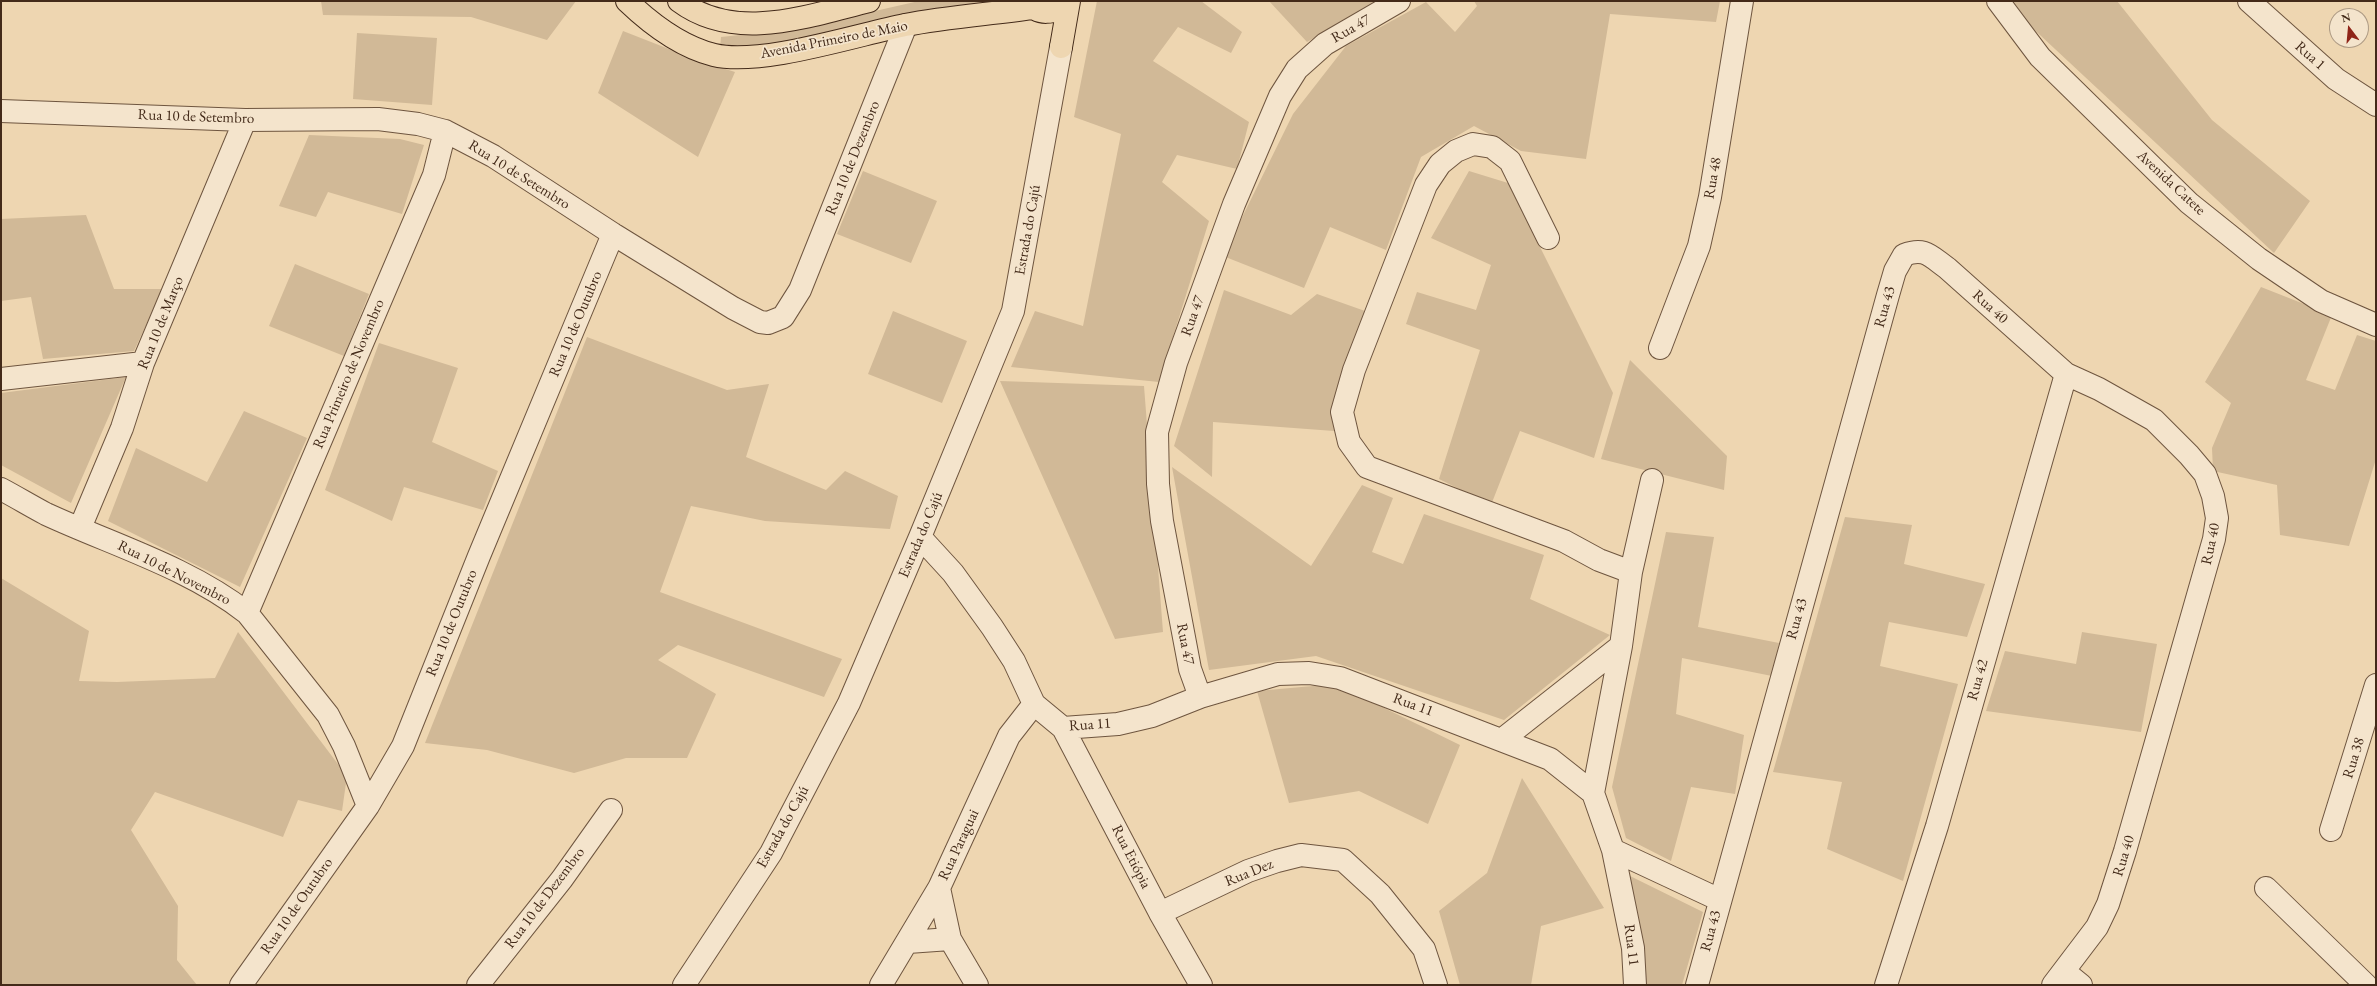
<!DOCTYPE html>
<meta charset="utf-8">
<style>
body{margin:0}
#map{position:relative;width:2377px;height:986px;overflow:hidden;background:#eed6b1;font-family:"EB Garamond",serif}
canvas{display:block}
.frame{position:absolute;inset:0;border:2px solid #432a19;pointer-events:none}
.north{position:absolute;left:2329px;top:8px;width:40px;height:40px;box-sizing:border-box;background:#f4e4cc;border:1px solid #ad9a84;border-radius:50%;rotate:344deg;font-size:11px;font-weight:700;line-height:16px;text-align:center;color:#432a19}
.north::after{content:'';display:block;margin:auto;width:14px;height:18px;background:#8f2418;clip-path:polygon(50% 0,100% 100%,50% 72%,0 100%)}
</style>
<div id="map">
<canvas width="2377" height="986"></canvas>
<div class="frame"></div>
<div class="north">N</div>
</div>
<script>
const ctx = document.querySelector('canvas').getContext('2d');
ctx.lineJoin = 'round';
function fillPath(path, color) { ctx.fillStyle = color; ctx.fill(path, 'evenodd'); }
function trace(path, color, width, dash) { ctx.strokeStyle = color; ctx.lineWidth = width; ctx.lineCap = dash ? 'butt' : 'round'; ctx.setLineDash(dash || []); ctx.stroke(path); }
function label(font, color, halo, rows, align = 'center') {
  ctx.font = font + ' "EB Garamond",serif'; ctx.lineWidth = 3.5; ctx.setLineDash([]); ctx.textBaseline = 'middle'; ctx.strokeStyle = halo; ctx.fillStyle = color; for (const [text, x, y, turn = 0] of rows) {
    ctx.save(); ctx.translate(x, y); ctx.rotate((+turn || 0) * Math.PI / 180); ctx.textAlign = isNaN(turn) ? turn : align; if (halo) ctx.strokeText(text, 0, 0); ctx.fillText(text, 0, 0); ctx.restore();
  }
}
fillPath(new Path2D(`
 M 321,1 L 576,1 L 547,40 L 471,17 L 323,15 Z
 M 919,1 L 1013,1 L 771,50 L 720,49 L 721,37 L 796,29 Z
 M 1097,1 L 1201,1 L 1242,32 L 1231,53 L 1178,27 L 1153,61 L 1249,122 L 1237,169 L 1177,155 L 1162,182 L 1209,221 L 1159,382 L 1011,367 L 1035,311 L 1083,326 L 1121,134 L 1074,117 Z
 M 1269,1 L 1377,1 L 1307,42 Z
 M 1474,1 L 1720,1 L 1716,22 L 1610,14 L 1586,159 L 1521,151 L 1474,126 L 1421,157 L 1386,250 L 1330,227 L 1304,288 L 1223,256 L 1293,114 L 1346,46 L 1426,2 L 1455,32 L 1477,6 Z
 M 2013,1 L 2117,1 L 2212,120 L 2310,201 L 2274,253 L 2026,22 Z
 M 623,31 L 697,60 L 735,72 L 698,157 L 598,93 Z
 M 357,33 L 437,38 L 432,105 L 353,99 Z
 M 309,135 L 400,139 L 424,145 L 402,214 L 328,192 L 316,217 L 279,206 Z
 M 863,171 L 937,201 L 911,263 L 837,234 Z
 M 1469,171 L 1508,183 L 1613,393 L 1594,458 L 1520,431 L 1491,505 L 1439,479 L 1480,350 L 1406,324 L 1417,292 L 1476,310 L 1491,265 L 1431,238 Z
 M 86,215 L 114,289 L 163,289 L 134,351 L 43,359 L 31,297 L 1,301 L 1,219 Z
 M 295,264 L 369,294 L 344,356 L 269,326 Z
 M 2261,287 L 2332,315 L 2306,380 L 2335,390 L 2357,335 L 2376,341 L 2376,459 L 2349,546 L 2280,535 L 2277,485 L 2213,471 L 2212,448 L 2231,403 L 2205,382 Z
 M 1224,290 L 1291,315 L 1317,294 L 1365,311 L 1334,431 L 1213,422 L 1212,477 L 1174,446 Z
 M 893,311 L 967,341 L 942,403 L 868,374 Z
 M 587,337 L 727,390 L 769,384 L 746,457 L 826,490 L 845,471 L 898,496 L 890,529 L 765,521 L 691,506 L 660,592 L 842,659 L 824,697 L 678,645 L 658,660 L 716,694 L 687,758 L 626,758 L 574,773 L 487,750 L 425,743 Z
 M 379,343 L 458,368 L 432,442 L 498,471 L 483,510 L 404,487 L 392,521 L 325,490 Z
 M 1630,360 L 1727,456 L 1724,490 L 1601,459 Z
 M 126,377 L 71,503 L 1,465 L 1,393 Z
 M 1000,381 L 1144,386 L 1163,632 L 1115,639 Z
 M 244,411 L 307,438 L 240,587 L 108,521 L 136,448 L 207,482 Z
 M 1172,467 L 1311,566 L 1362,485 L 1393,498 L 1372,552 L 1403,564 L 1424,514 L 1544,555 L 1530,599 L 1610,635 L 1504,720 L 1316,656 L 1209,670 Z
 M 1845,517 L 1912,525 L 1904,564 L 1985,584 L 1967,637 L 1889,622 L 1880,666 L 1958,684 L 1903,881 L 1827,849 L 1842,782 L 1773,772 Z
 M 1666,532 L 1714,537 L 1698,627 L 1779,643 L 1772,676 L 1682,658 L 1676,714 L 1744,735 L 1735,794 L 1691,787 L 1671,861 L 1626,838 L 1612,787 Z
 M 1,578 L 89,631 L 79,681 L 117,682 L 215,678 L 238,632 L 347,776 L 342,811 L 298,800 L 283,837 L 155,792 L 131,830 L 178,906 L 177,960 L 197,985 L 1,985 Z
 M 2082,632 L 2157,644 L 2141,732 L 1986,711 L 2005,651 L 2076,664 Z
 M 1335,684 L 1460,745 L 1428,824 L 1359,791 L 1289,803 L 1257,691 Z
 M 1522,778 L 1604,908 L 1541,926 L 1531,985 L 1460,985 L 1439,911 L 1487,873 Z
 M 1630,876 L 1703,912 L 1682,985 L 1644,985 Z`), '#d1b997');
const minor = new Path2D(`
 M 1998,1 L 2040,57 L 2189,203 L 2259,259 L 2321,301 L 2376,325
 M 2249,1 L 2336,79 L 2376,105
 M 1,111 L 245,120 L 378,119 L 418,124 L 445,131 L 493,156 L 613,234 L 733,308 L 760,322 L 768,323 L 783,317 L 800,290 L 906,25
 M 1548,238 L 1510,161 L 1492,147 L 1473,144 L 1456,151 L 1440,164 L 1426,185 L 1354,370 L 1342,412 L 1349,442 L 1367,467 L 1564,541 L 1599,560 L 1631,572 L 1621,646 L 1593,793
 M 1660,348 L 1699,246 L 1710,197 L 1742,1
 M 1,379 L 143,363
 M 1,489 C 16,497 31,506 46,514 C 113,545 188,567 247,613 L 328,715 L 344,746 L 368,806
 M 80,528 L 122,428 L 143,363 L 245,120
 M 920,537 L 953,573 L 992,627 L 1014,661 L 1034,704 L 1063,728 L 1118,724 L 1152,716 L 1200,697 L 1278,674 L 1309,673 L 1340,678 L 1550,759 L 1593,793 L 1613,850 L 1633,948 L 1635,985
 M 1631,572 L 1652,480
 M 247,613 L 434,175 L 445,131
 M 1200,697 L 1190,669 L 1162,521 L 1158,484 L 1157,432 L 1176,363 L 1234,204 L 1280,96 L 1297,69 L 1325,44 L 1399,1
 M 1063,728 L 1160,913 L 1201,985
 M 1503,739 L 1621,646
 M 2331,830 L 2376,685
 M 1613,850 L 1720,900
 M 939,888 L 950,939 L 977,985
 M 2266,888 L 2366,985
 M 1160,913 L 1248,871 L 1277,861 L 1301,855 L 1343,860 L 1380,894 L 1424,949 L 1436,985
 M 908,942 L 950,939
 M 2065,972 L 2081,985
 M 241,985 L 368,806 L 403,746 L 479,556 L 613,234
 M 478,985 L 562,879 L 611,810
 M 684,985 L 771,853 L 849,703 L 920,537 L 1013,311 L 1061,47
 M 881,985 L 939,888 L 1009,736 L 1034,704
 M 1697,985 L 1888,295 L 1895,271 L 1904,255 C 1925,247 1930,256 1947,268 L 2066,374 L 2099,389 L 2154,420 L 2189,455 L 2205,474 L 2213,496 L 2217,518 L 2214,539 L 2125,851 L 2108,904 L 2097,927 L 2053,985
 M 1886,985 L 1937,826 L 2066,374`);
const major = new Path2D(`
 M 627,1 C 651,24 682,47 714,55 C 761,66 856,35 905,25 C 947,17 990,14 1032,8
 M 679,1 C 735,43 808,16 869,1
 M 1026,1 C 1038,16 1055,15 1067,1
 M 1061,47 L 1069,1`);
trace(minor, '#6e553f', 24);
trace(major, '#432a19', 24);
trace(minor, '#f4e4cc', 22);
trace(major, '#eed6b1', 22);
label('15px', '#432a19', '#f4e4cc', [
 ["Rua 47",1351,29,-30],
 ["Avenida Primeiro de Maio",834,40,-11],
 ["Rua 1",2310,56,42],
 ["Rua 10 de Setembro",196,117,2],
 ["Rua 10 de Dezembro",853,158,-68],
 ["Rua 10 de Setembro",519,175,32],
 ["Rua 48",1713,178,-80],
 ["Avenida Catete",2171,183,43],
 ["Estrada do Cajú",1028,230,-80],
 ["Rua 43",1885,307,-74],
 ["Rua 40",1990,307,42],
 ["Rua 47",1193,316,-70],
 ["Rua 10 de Março",161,323,-68],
 ["Rua 10 de Outubro",576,324,-67],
 ["Rua Primeiro de Novembro",349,374,-67],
 ["Estrada do Cajú",921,535,-67],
 ["Rua 40",2211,544,-78],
 ["Rua 10 de Novembro",174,573,27],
 ["Rua 43",1797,619,-74],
 ["Rua 10 de Outubro",452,623,-68],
 ["Rua 47",1185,644,79],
 ["Rua 42",1978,680,-74],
 ["Rua 11",1413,705,20],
 ["Rua 11",1090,725,-4],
 ["Rua 38",2354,758,-73],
 ["Estrada do Cajú",783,827,-61],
 ["Rua Paraguai",959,845,-65],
 ["Rua 40",2124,856,-73],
 ["Rua Etiópia",1131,857,63],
 ["Rua Dez",1249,873,-22],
 ["Rua 10 de Dezembro",545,898,-53],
 ["Rua 10 de Outubro",297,906,-55],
 ["Rua 43",1711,931,-75],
 ["Rua 11",1631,945,83]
]);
</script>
